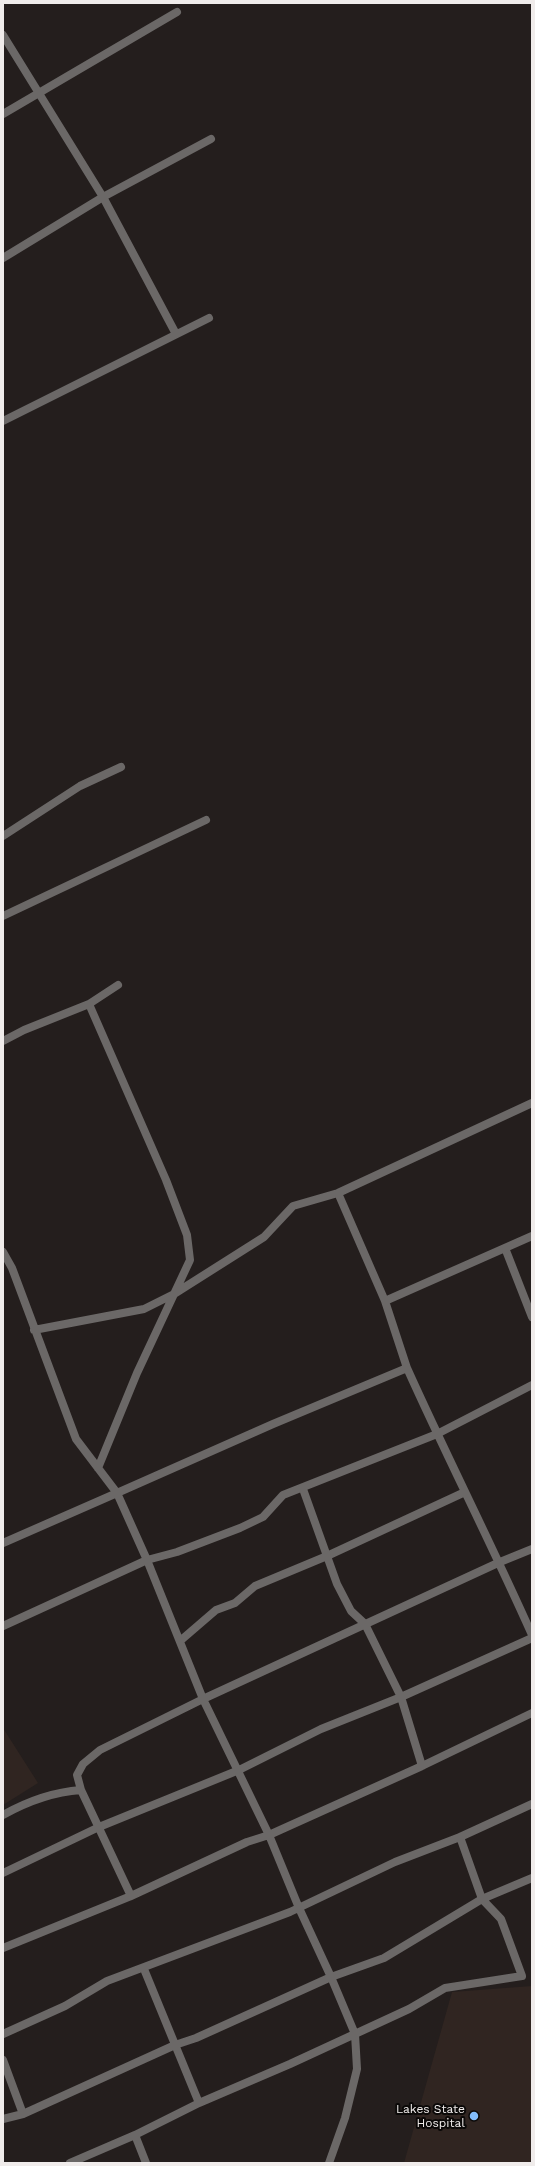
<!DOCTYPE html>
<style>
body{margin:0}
#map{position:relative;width:535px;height:2166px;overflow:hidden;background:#241e1d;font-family:"Work Sans",sans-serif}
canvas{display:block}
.frame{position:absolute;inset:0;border:4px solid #f0eceb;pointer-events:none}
</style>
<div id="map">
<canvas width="535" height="2166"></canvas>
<div class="frame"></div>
</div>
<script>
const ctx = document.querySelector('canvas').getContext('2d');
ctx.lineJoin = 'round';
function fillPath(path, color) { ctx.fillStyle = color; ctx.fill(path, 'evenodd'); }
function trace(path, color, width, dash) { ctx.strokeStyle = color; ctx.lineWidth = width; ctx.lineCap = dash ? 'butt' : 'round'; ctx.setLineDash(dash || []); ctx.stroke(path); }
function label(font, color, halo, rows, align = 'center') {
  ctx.font = font + ' "Work Sans",sans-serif'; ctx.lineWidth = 4; ctx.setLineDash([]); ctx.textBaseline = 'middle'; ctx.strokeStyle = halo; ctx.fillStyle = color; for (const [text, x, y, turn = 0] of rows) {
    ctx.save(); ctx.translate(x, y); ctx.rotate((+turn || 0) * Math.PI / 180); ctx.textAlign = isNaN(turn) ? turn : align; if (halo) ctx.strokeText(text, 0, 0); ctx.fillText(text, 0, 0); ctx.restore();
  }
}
fillPath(new Path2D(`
 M 3,1728 L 38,1783 L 3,1805 Z
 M 532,1986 L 532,2163 L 404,2163 L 452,1992 Z`), '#302521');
trace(new Path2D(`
 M 3,35 L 103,197 L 176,334
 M 3,114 L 177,12
 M 3,258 L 103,197 L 211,139
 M 3,421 L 209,318
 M 3,836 L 80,786 L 121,767
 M 3,916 L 206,820
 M 89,1004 L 166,1180 L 187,1235 L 190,1260 L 137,1373 L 98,1468
 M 3,1041 L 24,1030 L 89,1004 L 118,985
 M 338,1193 L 385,1301 L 407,1368
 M 505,1248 L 532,1317
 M 3,1252 L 12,1268 L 76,1439 L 117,1493 L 273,1424 L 407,1368 C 447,1457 492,1545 532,1635
 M 385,1301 L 532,1236
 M 34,1330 L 144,1309 L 174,1294 L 264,1237 L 293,1206 L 338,1193 L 532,1103
 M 303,1489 L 337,1584 L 351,1611 L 365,1624 L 401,1697 L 422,1766
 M 3,1543 L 117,1493 L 147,1560 L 203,1699 L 269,1835 L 299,1908 L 331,1977 L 355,2034 L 357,2069 L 345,2118 L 329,2163
 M 3,1626 L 147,1560 L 177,1552 L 240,1528 L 263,1517 L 283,1495 L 437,1434 L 532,1385
 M 180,1641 L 216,1610 L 235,1603 L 255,1586 L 327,1556 L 465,1492
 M 3,1815 C 28,1801 53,1792 81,1790
 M 3,1873 L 99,1827 L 239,1770 L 321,1729 L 401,1697 L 532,1638
 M 131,1896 L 247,1842 L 269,1835 L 422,1766 L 532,1713
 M 3,1948 L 131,1896 L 81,1790 L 77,1775 L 83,1764 L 100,1750 L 203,1699 L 500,1562 L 532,1549
 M 144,1969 L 199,2103
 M 3,2034 L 65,2006 L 107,1981 L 290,1912 L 395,1862 L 460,1837
 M 3,2060 L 23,2114
 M 3,2119 L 23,2114 L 175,2045 L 196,2038 L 331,1977 L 384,1958 L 482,1899 L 460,1837 L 532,1804
 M 135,2135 L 146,2163
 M 70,2163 L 135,2135 L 199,2103 L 290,2064 L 409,2009 L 445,1988 L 522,1976 L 501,1919 L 482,1899 L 532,1878`), '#6b6867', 8);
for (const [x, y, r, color] of [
 [474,2116,5,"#82bcfa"]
]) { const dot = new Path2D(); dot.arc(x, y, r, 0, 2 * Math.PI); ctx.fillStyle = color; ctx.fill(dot); trace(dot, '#0b0908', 1.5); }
label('12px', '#f0eceb', '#0b0908', [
 ["Lakes State",465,2109],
 ["Hospital",465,2123]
], 'right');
</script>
